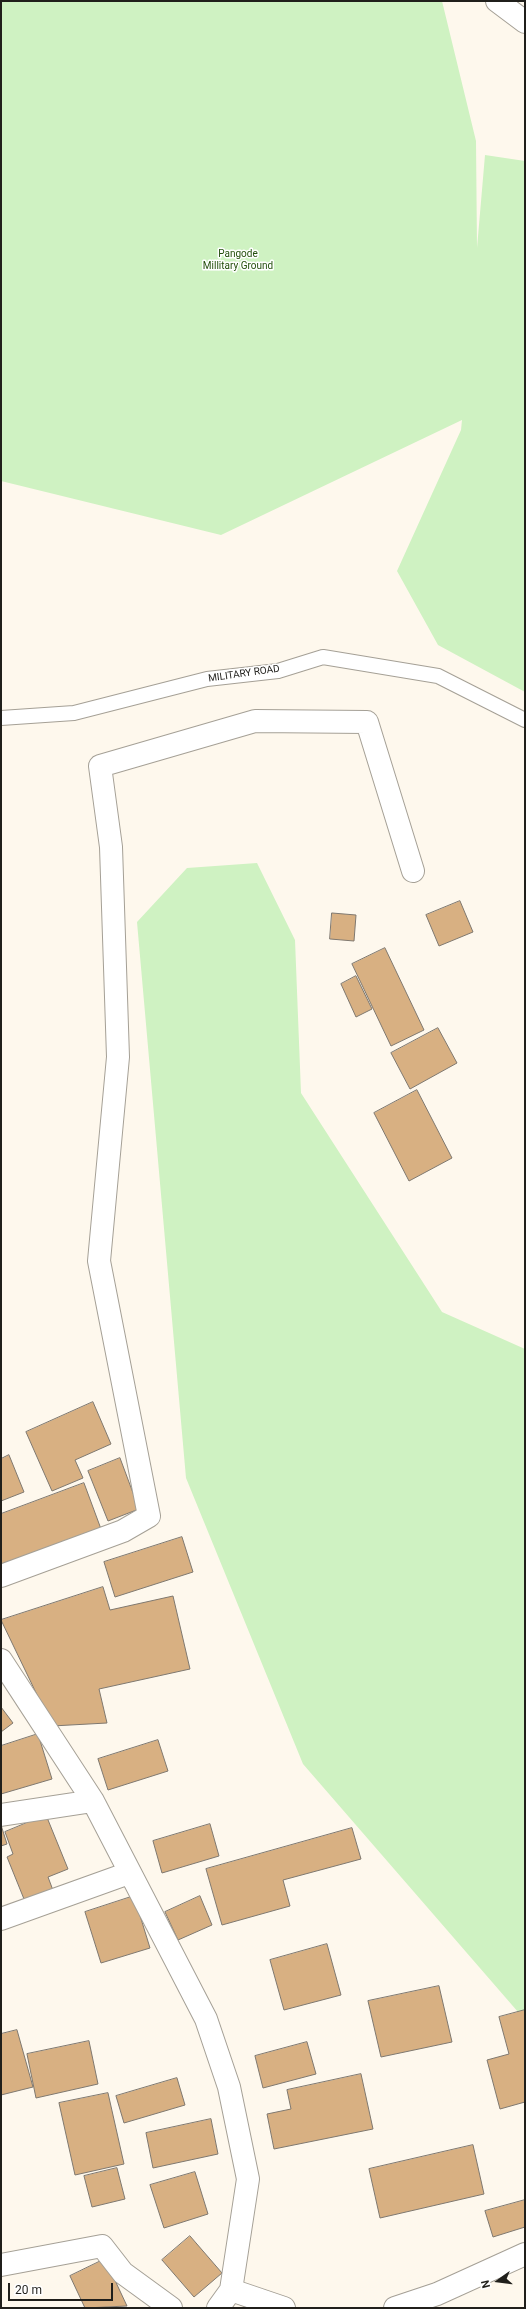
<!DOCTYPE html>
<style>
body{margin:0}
#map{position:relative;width:526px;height:2309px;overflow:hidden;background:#fef8ed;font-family:Roboto,sans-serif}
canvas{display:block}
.frame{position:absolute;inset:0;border:2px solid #201f1b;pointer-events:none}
.north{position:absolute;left:478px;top:2261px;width:40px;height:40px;-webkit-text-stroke:3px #fff;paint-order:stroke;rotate:256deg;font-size:11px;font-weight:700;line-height:16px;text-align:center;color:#201f1b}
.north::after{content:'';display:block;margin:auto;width:14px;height:18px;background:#201f1b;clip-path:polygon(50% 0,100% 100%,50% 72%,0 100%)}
.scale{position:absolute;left:8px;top:2283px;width:105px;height:18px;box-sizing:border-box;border:2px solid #201f1b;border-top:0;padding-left:5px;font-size:12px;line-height:14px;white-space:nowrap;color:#201f1b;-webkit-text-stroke:3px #fff;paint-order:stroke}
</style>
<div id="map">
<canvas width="526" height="2309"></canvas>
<div class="frame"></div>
<div class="north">N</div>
<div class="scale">20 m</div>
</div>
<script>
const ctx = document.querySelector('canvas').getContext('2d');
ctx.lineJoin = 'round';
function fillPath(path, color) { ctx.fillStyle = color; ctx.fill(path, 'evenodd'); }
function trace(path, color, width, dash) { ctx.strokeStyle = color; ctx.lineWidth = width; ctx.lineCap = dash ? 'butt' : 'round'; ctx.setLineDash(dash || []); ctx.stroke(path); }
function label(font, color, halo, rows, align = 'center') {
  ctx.font = font + ' Roboto,sans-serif'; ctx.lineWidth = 3; ctx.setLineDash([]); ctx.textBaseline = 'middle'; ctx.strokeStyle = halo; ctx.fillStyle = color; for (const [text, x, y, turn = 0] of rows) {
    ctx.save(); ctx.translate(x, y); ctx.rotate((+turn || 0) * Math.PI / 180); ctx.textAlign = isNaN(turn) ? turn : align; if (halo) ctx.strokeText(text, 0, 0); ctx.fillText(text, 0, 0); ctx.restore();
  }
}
fillPath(new Path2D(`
 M 1,1 L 442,1 L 476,141 L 477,248 L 485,155 L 525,161 L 525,692 L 438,645 L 397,571 L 461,430 L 462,420 L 221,535 L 1,481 Z
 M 257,863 L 295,940 L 301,1093 L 442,1312 L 525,1349 L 525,2020 L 303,1764 L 186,1478 L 137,922 L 187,868 Z`), '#cff2c2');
const building = new Path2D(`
 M 460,901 L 473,932 L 439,946 L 426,915 Z
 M 332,913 L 356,915 L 354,941 L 330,939 Z
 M 385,948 L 424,1030 L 391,1046 L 352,964 Z
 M 356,976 L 372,1009 L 356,1017 L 341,984 Z
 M 438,1028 L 457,1063 L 410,1089 L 391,1053 Z
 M 417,1090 L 452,1158 L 409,1181 L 374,1113 Z
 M 93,1402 L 111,1444 L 75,1460 L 83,1478 L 52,1491 L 26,1432 Z
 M 9,1455 L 24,1492 L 1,1501 L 1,1459 Z
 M 120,1458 L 139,1509 L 108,1521 L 88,1471 Z
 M 84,1483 L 101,1529 L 1,1566 L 1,1514 Z
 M 182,1537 L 193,1572 L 115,1597 L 104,1562 Z
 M 103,1587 L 110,1610 L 173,1596 L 190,1669 L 99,1689 L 107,1723 L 52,1726 L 1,1620 Z
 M 1,1707 L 13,1723 L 1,1732 Z
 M 38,1734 L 52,1779 L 1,1794 L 1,1746 Z
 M 158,1740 L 168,1771 L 108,1790 L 98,1759 Z
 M 46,1815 L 68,1869 L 48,1877 L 54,1893 L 26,1904 L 7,1857 L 13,1854 L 5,1832 Z
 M 210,1824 L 219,1856 L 162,1873 L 153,1841 Z
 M 1,1825 L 7,1844 L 1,1846 Z
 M 352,1828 L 361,1859 L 283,1880 L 290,1906 L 222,1925 L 206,1869 Z
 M 134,1896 L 150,1948 L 101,1963 L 85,1912 Z
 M 200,1896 L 212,1925 L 178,1940 L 165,1912 Z
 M 327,1944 L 341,1995 L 284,2010 L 270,1960 Z
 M 439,1986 L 452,2042 L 381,2057 L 368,2001 Z
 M 525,2010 L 525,2102 L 500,2109 L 487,2060 L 509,2054 L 499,2017 Z
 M 17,2030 L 33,2087 L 1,2095 L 1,2034 Z
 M 89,2041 L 98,2084 L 36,2098 L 27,2054 Z
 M 307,2042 L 316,2074 L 263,2088 L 255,2056 Z
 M 361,2074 L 373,2129 L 274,2149 L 267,2114 L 291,2109 L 287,2090 Z
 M 177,2078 L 185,2105 L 124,2123 L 116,2096 Z
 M 108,2093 L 124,2164 L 75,2175 L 59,2103 Z
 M 211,2119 L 218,2154 L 153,2168 L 146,2133 Z
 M 473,2145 L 484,2194 L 380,2218 L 369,2169 Z
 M 117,2168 L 125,2199 L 92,2207 L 84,2176 Z
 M 195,2172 L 208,2214 L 164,2228 L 150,2185 Z
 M 525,2200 L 525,2227 L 493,2237 L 485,2211 Z
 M 190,2236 L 222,2273 L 194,2297 L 162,2260 Z
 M 105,2259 L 127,2306 L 85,2308 L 70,2276 Z`);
fillPath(building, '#d8b082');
trace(building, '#7f786f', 1);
const lane = new Path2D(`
 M 1,718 L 74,713 L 207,679 L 278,671 L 323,657 L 438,676 L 525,720`);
const street = new Path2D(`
 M 497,1 L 525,22
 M 1,1576 L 123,1531 L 149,1516 L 99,1261 L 118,1057 L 111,847 L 100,766 L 255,721 L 367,722 L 413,871
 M 1,1660 L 93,1801 L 206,2019 L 229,2087 L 248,2179 L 231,2290 L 218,2308
 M 1,1815 L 93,1801
 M 1,1919 L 129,1873
 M 1,2265 L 102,2246 L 123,2273 L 171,2308
 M 231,2290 L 284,2308
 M 395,2308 L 437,2294 L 525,2254`);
trace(lane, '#a5a096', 16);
trace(street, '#a5a096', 24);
trace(lane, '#fff', 14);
trace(street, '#fff', 22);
label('10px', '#224e0b', '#fff', [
 ["Pangode",238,254],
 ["Millitary Ground",238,266]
]);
label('10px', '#201f1b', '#fff', [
 ["MILITARY ROAD",244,674,-8]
]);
</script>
